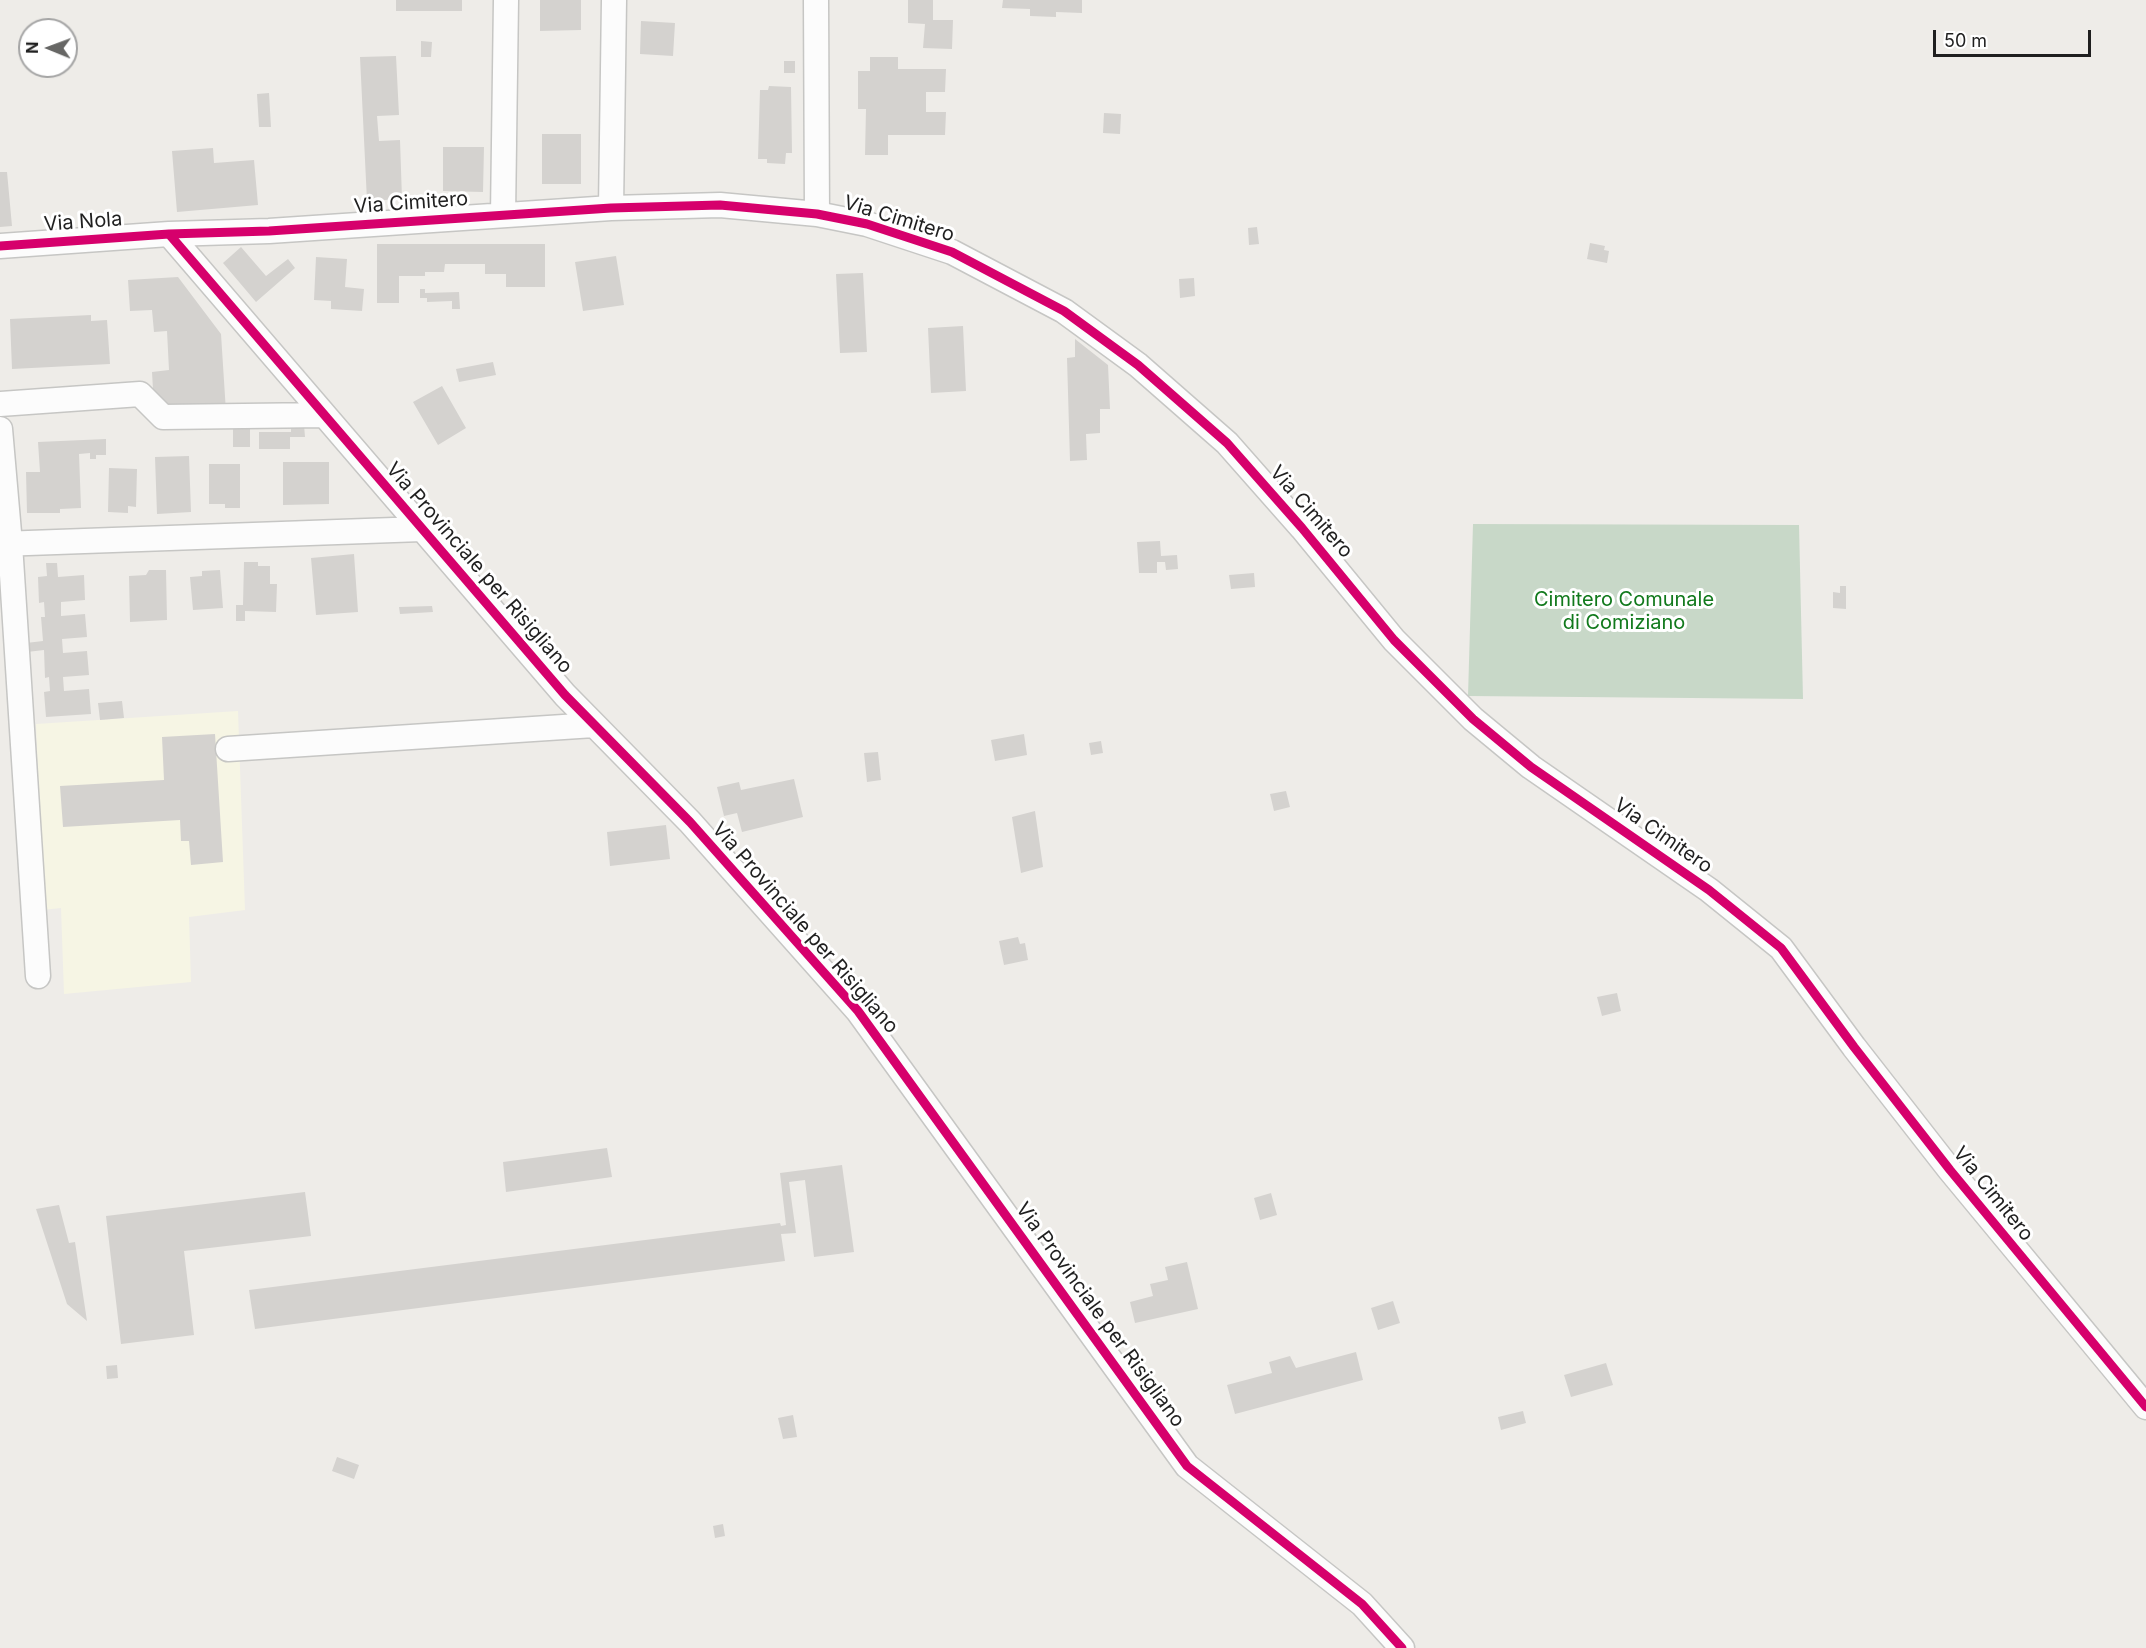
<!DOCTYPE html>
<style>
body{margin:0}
#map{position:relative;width:2146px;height:1648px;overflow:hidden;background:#eeece8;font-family:Inter,sans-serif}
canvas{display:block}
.north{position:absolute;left:18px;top:18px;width:60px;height:60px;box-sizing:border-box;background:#fff;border:2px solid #a5a5a5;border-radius:50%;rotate:271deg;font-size:16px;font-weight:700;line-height:24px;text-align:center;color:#1f1f1f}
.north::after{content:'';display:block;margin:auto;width:21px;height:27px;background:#676765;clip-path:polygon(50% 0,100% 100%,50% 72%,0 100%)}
.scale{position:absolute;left:1933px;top:30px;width:158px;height:27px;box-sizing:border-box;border:3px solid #1f1f1f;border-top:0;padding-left:8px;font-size:18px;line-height:21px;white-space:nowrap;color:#1f1f1f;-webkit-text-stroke:4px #fff;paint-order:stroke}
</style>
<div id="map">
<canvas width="2146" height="1648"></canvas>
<div class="north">N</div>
<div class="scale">50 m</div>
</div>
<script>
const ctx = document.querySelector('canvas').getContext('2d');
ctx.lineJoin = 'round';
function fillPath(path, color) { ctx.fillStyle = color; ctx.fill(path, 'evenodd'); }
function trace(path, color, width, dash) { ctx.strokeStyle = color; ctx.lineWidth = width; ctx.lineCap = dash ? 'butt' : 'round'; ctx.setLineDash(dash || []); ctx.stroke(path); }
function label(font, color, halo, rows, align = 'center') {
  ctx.font = font + ' Inter,sans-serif'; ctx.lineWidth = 6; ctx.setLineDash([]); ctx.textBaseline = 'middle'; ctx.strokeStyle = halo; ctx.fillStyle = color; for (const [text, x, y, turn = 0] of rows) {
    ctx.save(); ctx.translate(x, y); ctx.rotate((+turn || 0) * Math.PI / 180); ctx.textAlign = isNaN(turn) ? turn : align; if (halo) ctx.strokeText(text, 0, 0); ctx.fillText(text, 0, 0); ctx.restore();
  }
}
fillPath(new Path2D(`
 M 238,711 L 245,910 L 189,917 L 191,982 L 64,994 L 61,908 L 43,910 L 36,724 Z`), '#f6f5e4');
fillPath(new Path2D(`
 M 1473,524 L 1799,525 L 1803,699 L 1468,696 Z`), '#c8d8c8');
fillPath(new Path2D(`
 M 396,0 L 462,0 L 462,11 L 396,11 Z
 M 540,0 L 581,0 L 581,30 L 540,31 Z
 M 908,0 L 933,0 L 933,20 L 953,20 L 952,49 L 923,48 L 925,24 L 908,23 Z
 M 1003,0 L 1082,0 L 1082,13 L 1056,12 L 1056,17 L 1030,16 L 1030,9 L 1002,8 Z
 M 641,21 L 675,23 L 673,56 L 640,54 Z
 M 421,41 L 432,42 L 431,57 L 421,57 Z
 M 396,56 L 399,115 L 377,116 L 379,141 L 400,140 L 402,199 L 367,201 L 360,57 Z
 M 870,57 L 898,57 L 898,69 L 946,69 L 945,92 L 926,92 L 926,112 L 946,112 L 945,135 L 888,135 L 888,155 L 865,155 L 866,109 L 858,109 L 858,71 L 870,71 Z
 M 784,61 L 795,61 L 795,73 L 784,73 Z
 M 769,86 L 791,87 L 792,153 L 786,153 L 785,164 L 767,163 L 767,159 L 758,159 L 760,90 L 768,90 Z
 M 269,93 L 271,127 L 259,127 L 257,94 Z
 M 1104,113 L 1121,114 L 1120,134 L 1103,133 Z
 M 542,134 L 581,134 L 581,184 L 542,184 Z
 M 443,147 L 484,147 L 483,192 L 443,191 Z
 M 213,148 L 214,163 L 254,160 L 258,205 L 177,212 L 172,151 Z
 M 0,172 L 7,172 L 12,226 L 0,227 Z
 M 1257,227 L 1259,244 L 1249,245 L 1248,228 Z
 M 1590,243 L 1605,246 L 1604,250 L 1609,251 L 1607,263 L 1587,259 Z
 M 377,244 L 545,244 L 545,287 L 506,287 L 506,274 L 485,274 L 485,264 L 445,264 L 444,272 L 425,272 L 425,276 L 399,276 L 399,303 L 377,303 Z
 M 241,247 L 266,276 L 288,259 L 295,268 L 256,302 L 223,263 Z
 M 616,256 L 624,305 L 583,311 L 575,262 Z
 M 316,257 L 347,259 L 345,287 L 364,289 L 362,311 L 331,309 L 331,301 L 314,300 Z
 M 863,273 L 867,352 L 840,353 L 836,274 Z
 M 178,277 L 221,334 L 226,412 L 204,413 L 203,404 L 154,407 L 152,372 L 169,370 L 167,331 L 154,332 L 152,310 L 130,311 L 128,280 Z
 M 1194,278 L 1195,296 L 1180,298 L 1179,279 Z
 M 420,289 L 425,289 L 425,293 L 459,292 L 460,309 L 452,309 L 452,301 L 427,302 L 427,298 L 420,298 Z
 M 91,315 L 91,321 L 107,320 L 110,364 L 12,369 L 10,319 Z
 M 963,326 L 966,391 L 931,393 L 928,328 Z
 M 1075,339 L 1108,365 L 1110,409 L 1100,409 L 1100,433 L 1086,434 L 1087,460 L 1070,461 L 1067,358 L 1075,357 Z
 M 493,362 L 496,375 L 459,382 L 456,369 Z
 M 442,386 L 466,428 L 438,445 L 413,402 Z
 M 291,425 L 304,425 L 305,437 L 290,437 L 290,449 L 259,449 L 259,432 L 291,432 Z
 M 233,428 L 250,428 L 250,447 L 233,447 Z
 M 106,439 L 106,455 L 96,455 L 96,459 L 90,459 L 90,453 L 79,454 L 81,508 L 60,509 L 60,513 L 27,513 L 26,472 L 40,472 L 38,442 Z
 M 189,456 L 191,512 L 157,514 L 155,457 Z
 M 283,462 L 329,462 L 329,504 L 283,505 Z
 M 209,464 L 240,464 L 240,508 L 225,508 L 225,504 L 209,504 Z
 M 109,468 L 137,469 L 136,507 L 128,506 L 128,513 L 108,512 Z
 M 1160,541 L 1161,556 L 1177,555 L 1178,569 L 1166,570 L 1165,562 L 1157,562 L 1157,573 L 1139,573 L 1137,542 Z
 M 354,554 L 358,612 L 316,615 L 311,558 Z
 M 244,562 L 258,562 L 258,566 L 270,566 L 270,584 L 277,584 L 276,612 L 245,611 L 245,621 L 236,621 L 236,605 L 243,605 Z
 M 46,563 L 57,563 L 58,577 L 84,575 L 85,600 L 61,602 L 61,616 L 85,614 L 87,637 L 62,639 L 63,653 L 87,651 L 89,675 L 63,677 L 64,691 L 89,689 L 91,714 L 46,717 L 44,692 L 50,691 L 49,677 L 45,678 L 44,650 L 27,652 L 26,643 L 43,641 L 41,617 L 45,617 L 44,602 L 39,603 L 38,577 L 47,576 Z
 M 149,570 L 166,570 L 167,620 L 130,622 L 129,576 L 146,575 Z
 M 220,570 L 223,608 L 193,610 L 190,577 L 202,576 L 202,571 Z
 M 1254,573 L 1255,587 L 1231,589 L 1229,575 Z
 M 1840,586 L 1846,586 L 1846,609 L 1833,608 L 1833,592 L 1840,593 Z
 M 432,606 L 433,612 L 400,614 L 399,607 Z
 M 122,701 L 124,718 L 100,720 L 98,703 Z
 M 215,734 L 223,862 L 191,865 L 189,841 L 181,841 L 180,820 L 63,827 L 60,786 L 164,780 L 162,737 Z
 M 1024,734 L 1027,755 L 995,761 L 991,740 Z
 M 1101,741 L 1103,753 L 1091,755 L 1089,743 Z
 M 878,752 L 881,780 L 867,782 L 864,753 Z
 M 794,779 L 803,817 L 742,832 L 737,813 L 724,816 L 717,787 L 739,782 L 741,790 Z
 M 1286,791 L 1290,807 L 1274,811 L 1270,794 Z
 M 1035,811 L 1043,867 L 1021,873 L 1012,817 Z
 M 666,825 L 670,859 L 610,866 L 607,832 Z
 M 1018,937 L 1020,944 L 1025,943 L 1028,960 L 1004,965 L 999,941 Z
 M 1617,993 L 1621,1011 L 1602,1016 L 1597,997 Z
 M 607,1148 L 612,1177 L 506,1192 L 503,1162 Z
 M 842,1165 L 854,1252 L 814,1257 L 805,1180 L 789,1182 L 796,1233 L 781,1234 L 785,1261 L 255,1329 L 249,1290 L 780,1223 L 781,1226 L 786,1225 L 780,1173 Z
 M 305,1192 L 311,1236 L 184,1251 L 194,1335 L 121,1344 L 106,1216 Z
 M 1271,1193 L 1277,1215 L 1260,1220 L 1254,1198 Z
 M 59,1205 L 69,1243 L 75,1242 L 87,1321 L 67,1304 L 36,1209 Z
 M 1187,1262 L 1198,1309 L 1135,1323 L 1130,1302 L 1153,1296 L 1150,1284 L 1168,1280 L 1165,1267 Z
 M 1393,1301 L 1400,1323 L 1378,1330 L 1371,1308 Z
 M 1356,1352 L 1363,1380 L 1235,1414 L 1227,1385 L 1272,1373 L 1269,1362 L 1290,1356 L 1296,1368 Z
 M 1606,1363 L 1613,1385 L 1571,1397 L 1564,1375 Z
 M 117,1365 L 118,1378 L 107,1379 L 106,1366 Z
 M 1523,1411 L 1526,1423 L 1501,1430 L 1498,1417 Z
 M 793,1415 L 797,1437 L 783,1439 L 778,1418 Z
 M 337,1457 L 359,1465 L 354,1479 L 332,1471 Z
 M 723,1524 L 725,1536 L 715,1538 L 713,1526 Z`), '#d4d2cf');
const minor = new Path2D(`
 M 816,0 L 817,214
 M 611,208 L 614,0
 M 503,215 L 506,0
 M 169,234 L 565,695 L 690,822 L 858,1011 L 1187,1466 L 1362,1604 L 1402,1648
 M 0,246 L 169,234 L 269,231 L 611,208 L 720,205 L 817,214 L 867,224 L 952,252 L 1064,311 L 1138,365 L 1227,443 L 1302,528 L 1394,640 L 1473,719 L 1531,767 L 1709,890 L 1781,948 L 1854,1047 L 1950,1170 L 2146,1407
 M 0,404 L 140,394 L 163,417 L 324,415
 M 0,429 L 10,544 L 38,976
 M 0,544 L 422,529
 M 228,749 L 594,725`);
trace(minor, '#c6c6c4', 27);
trace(minor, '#fcfcfc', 24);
trace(new Path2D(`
 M 169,234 L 565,695 L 690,822 L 858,1011 L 1187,1466 L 1362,1604 L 1402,1648
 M 0,246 L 169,234 L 269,231 L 611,208 L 720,205 L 817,214 L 867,224 L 952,252 L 1064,311 L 1138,365 L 1227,443 L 1302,528 L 1394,640 L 1473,719 L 1531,767 L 1709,890 L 1781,948 L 1854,1047 L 1950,1170 L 2146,1407`), '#d6006c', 9);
label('20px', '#1f1f1f', '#fff', [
 ["Via Cimitero",411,203,-4],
 ["Via Cimitero",899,219,17],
 ["Via Nola",83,222,-4],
 ["Via Cimitero",1311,512,49],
 ["Via Provinciale per Risigliano",479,568,49],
 ["Via Cimitero",1663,836,35],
 ["Via Provinciale per Risigliano",805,928,49],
 ["Via Cimitero",1993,1194,51],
 ["Via Provinciale per Risigliano",1100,1315,54]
]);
label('20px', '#11791c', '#fff', [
 ["Cimitero Comunale",1624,600],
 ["di Comiziano",1624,623]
]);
</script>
